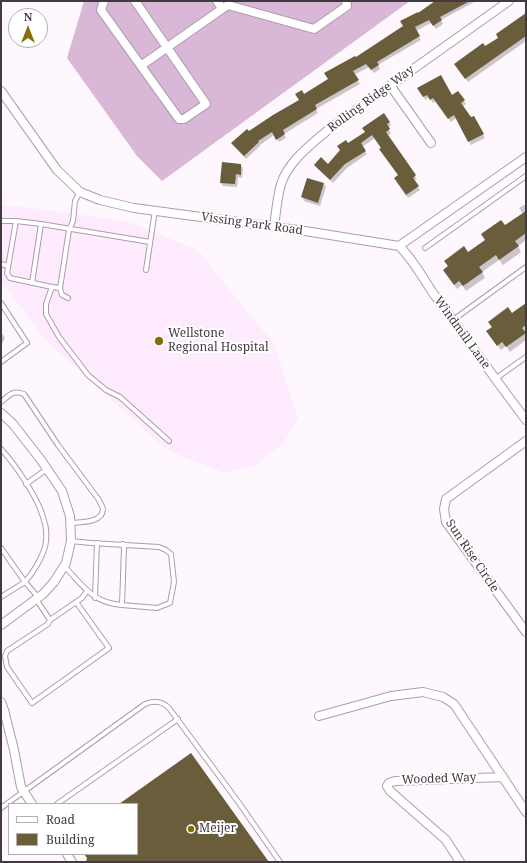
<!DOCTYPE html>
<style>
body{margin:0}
#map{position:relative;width:527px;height:863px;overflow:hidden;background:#fef7fd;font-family:"Noto Serif",serif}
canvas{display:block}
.frame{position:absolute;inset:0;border:2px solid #413a40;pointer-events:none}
.legend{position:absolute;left:8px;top:803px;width:130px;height:52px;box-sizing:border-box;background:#fff;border:1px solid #b3b0b3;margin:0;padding:5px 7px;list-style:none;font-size:12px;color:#413a40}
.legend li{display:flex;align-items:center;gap:8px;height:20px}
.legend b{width:20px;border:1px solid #b3b0b3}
.north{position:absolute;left:8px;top:8px;width:40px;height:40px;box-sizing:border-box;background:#fff;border:1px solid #b3b0b3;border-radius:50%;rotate:0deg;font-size:11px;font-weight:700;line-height:16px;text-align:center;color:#413a40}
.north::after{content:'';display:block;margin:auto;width:14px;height:18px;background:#876c0a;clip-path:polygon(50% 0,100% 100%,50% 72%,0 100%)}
</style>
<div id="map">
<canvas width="527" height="863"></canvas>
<div class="frame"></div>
<ul class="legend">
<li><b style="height:5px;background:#fff"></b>Road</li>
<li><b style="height:11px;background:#695d3b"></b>Building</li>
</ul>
<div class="north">N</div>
</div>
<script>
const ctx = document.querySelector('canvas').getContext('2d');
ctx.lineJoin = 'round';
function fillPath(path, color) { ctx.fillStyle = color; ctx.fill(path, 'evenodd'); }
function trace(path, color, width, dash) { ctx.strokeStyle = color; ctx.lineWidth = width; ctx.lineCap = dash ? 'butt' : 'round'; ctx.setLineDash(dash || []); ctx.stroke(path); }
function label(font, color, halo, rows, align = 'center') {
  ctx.font = font + ' "Noto Serif",serif'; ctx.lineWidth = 4; ctx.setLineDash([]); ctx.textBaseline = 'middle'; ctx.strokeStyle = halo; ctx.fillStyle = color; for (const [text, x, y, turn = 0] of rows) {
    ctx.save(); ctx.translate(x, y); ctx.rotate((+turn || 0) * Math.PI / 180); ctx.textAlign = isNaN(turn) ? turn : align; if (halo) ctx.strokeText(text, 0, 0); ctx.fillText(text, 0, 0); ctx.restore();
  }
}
fillPath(new Path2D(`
 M 1,205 L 57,211 L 132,223 L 198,250 L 236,298 L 274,344 L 298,418 L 283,444 L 254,466 L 224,473 L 167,450 L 44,339 L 6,287 L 1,285 Z`), '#feebfd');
fillPath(new Path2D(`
 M 84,1 L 410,1 L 162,181 L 137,156 L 67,58 Z`), '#d8b8d6');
fillPath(new Path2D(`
 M 436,1 L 476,1 L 441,20 L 443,24 L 436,29 L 431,23 L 416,31 L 421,40 L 378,65 L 380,69 L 374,73 L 369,67 L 354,75 L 360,84 L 316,109 L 318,113 L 284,134 L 286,138 L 279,142 L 274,135 L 260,145 L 260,146 L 246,159 L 234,146 L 249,133 L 300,101 L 304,95 L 329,79 L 356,58 L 404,26 Z
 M 526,18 L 526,41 L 468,82 L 458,68 Z
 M 419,88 L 452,97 L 458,92 L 466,104 L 463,106 L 471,118 L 474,117 L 485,138 L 471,145 L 456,118 L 451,122 L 436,101 L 433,103 L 429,97 L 425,100 Z
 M 389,122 L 391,125 L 388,128 L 391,133 L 388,136 L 415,176 L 417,179 L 414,181 L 420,190 L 408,198 L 397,182 L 399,176 L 375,138 L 362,147 L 367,154 L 347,168 L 333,183 L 317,168 L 315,165 L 328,165 L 347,145 Z
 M 241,165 L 243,168 L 242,178 L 238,177 L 237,187 L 223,186 L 221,182 Z
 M 324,184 L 326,187 L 320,206 L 304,201 L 302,197 Z
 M 526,204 L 526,240 L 518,246 L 521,252 L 503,265 L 499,260 L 482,272 L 485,278 L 466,291 L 462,285 L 457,289 L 447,275 L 468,253 L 523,214 L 519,208 Z
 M 526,304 L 526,332 L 525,333 L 526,340 L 510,352 L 506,346 L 501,350 L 491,336 L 492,328 L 489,322 L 511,314 Z
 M 1,332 L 5,338 L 1,346 Z`), '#0003');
fillPath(new Path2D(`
 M 435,1 L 470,1 L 440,17 L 442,20 L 433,26 L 429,20 L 415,27 L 420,36 L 377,62 L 379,65 L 371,70 L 366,64 L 353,71 L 359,80 L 315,105 L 317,109 L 283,130 L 285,134 L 276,140 L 272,132 L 258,141 L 259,142 L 244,156 L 231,143 L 247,129 L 249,131 L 273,115 L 299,100 L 295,94 L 302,90 L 304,94 L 328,79 L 324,73 L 355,56 L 356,57 L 403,26 L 400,21 L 418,12 L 418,13 Z
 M 526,13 L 526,36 L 465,79 L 454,64 L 483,43 L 485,46 L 498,38 L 496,34 Z
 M 441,75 L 452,95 L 458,91 L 465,100 L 461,103 L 471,117 L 474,116 L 484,134 L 468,142 L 454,115 L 448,119 L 433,98 L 430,100 L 427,95 L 423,97 L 417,88 Z
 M 384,113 L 390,122 L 387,124 L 390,129 L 386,132 L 416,175 L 413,178 L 419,186 L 406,195 L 394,178 L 398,175 L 379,149 L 381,148 L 372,135 L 361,143 L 366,151 L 345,164 L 330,180 L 314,165 L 321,157 L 328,164 L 340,150 L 337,146 L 346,140 L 348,143 L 365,132 L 362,128 Z
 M 222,162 L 241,164 L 241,175 L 236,174 L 235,184 L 220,183 Z
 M 307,178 L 324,183 L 318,203 L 301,197 Z
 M 526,211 L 526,233 L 515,241 L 519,246 L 499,260 L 496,255 L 479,267 L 483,272 L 463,286 L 459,281 L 454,285 L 443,270 L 448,266 L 444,261 L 464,246 L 468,252 L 485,240 L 481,234 L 501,220 L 505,225 Z
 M 526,303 L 526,325 L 522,328 L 526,333 L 506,347 L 502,342 L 497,346 L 486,331 L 492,327 L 488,322 L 508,307 L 512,313 Z
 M 191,753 L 269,862 L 86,862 L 87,858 L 84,854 L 137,854 L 137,804 L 119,804 Z`), '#695d3b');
const service = new Path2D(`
 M 1,221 L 16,221 L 41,224 L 150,242
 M 16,221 L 7,273 L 10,278 L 52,287 L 60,288
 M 425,248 L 526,176
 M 1,264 L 8,266
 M 146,270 L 155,210
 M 32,283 L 41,224
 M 52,287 L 46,304 L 46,314 L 59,337 L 88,375 L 106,390 L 120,397 L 169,441
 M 68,298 L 62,295 L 60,288 L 69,230 L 73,221 L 75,201 L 80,192
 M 1,303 L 27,343 L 1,362
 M 453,320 L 526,267
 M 495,379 L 526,357
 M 1,402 C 10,395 11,390 24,394 L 58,445 L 99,500 C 100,503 103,507 103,509 C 103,523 80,522 70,523
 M 1,449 C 15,464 38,498 43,517 C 46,525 47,533 46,541 C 45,554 33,573 25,582 L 1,548
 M 26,484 L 47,469
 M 71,541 L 91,543 L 159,547 L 166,550 L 171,554 L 174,582 L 170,603 L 157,608 L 122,605
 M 64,566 C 83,585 92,603 122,605 L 124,548 L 123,544
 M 1,597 L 25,582 L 38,597
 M 95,598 L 97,543
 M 36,599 L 50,620 L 82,598 L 87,591
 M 50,620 L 48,624 L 7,651 L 5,656 L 7,667 L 32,703 L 109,648 L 76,602
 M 57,804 L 178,719
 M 1,808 L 145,704 C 154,700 162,701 169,708 L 239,803 L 280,862`);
const minor = new Path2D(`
 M 104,1 L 101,10 L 179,119 L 184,119 L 206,104 L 135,1
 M 222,9 L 228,5 L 314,29 L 347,6 L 346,1
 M 142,65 L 222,9 L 217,1
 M 390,85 L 431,143
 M 1,91 L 57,170 L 80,192 L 100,200 L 134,208 L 305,231 L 399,246 L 526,157
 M 274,227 C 276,213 277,198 281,184 C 289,160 311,145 329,129 L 509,1
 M 399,246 C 413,259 422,277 433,293 C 464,335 494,378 526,420
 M 1,413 L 13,424 L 41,460 L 62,491 L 70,516 L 71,541 L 66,563 L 54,582 L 43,594 L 1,625
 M 526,441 L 446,499 L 444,509 L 446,522 L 526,632
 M 1,702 L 4,710 L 14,750 L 21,787 L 32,804
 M 319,716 L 391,696 L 423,692 L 443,697 L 454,704 L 526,812
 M 67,854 L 72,862
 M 460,862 L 446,840 L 390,791 L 387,786 L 389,783 L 395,781 L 503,777`);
trace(service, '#ad9cac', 6);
trace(minor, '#ad9cac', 10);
trace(service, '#fff', 4);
trace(minor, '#fff', 8);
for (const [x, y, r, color] of [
 [159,341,5,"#876c0a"],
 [191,829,4,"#876c0a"]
]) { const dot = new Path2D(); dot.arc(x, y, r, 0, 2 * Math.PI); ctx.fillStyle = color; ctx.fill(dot); trace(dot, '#fff', 1.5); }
label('12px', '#413a40', '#fff', [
 ["Rolling Ridge Way",371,99,-36],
 ["Vissing Park Road",252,224,8],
 ["Windmill Lane",462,333,54],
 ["Sun Rise Circle",472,556,56],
 ["Wooded Way",439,779,-2]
]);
label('12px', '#413a40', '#fff', [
 ["Wellstone",168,334],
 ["Regional Hospital",168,348],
 ["Meijer",199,829]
], 'left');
</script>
